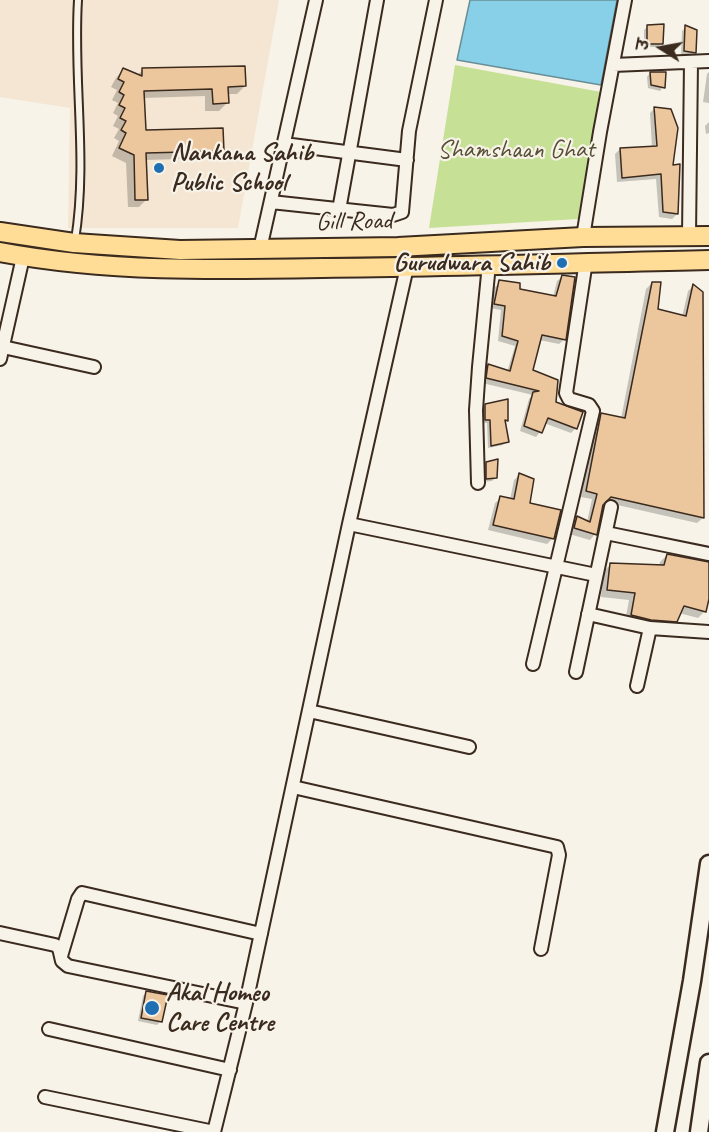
<!DOCTYPE html>
<meta charset="utf-8">
<style>
body{margin:0}
#map{position:relative;width:709px;height:1132px;overflow:hidden;background:#f7f3e8;font-family:Caveat,"Playpen Sans Deva",sans-serif}
canvas{display:block}
.north{position:absolute;left:631px;top:18px;width:60px;height:60px;-webkit-text-stroke:4px #f7f3e8;paint-order:stroke;rotate:281deg;font-size:16px;font-weight:700;line-height:24px;text-align:center;color:#3b2a1e}
.north::after{content:'';display:block;margin:auto;width:21px;height:27px;background:#3b2a1e;clip-path:polygon(50% 0,100% 100%,50% 72%,0 100%)}
</style>
<div id="map">
<canvas width="709" height="1132"></canvas>
<div class="north">उ</div>
</div>
<script>
const ctx = document.querySelector('canvas').getContext('2d');
ctx.lineJoin = 'round';
function fillPath(path, color) { ctx.fillStyle = color; ctx.fill(path, 'evenodd'); }
function trace(path, color, width, dash) { ctx.strokeStyle = color; ctx.lineWidth = width; ctx.lineCap = dash ? 'butt' : 'round'; ctx.setLineDash(dash || []); ctx.stroke(path); }
function label(font, color, halo, rows, align = 'center') {
  ctx.font = font + ' Caveat,sans-serif'; ctx.lineWidth = 4.5; ctx.setLineDash([]); ctx.textBaseline = 'middle'; ctx.strokeStyle = halo; ctx.fillStyle = color; for (const [text, x, y, turn = 0] of rows) {
    ctx.save(); ctx.translate(x, y); ctx.rotate((+turn || 0) * Math.PI / 180); ctx.textAlign = isNaN(turn) ? turn : align; if (halo) ctx.strokeText(text, 0, 0); ctx.fillText(text, 0, 0); ctx.restore();
  }
}
fillPath(new Path2D(`
 M 0,0 L 279,0 L 238,228 L 68,228 L 70,108 L 0,97 Z`), '#f4e6d2');
fillPath(new Path2D(`
 M 455,65 L 601,92 L 578,219 L 429,228 Z`), '#c6e096');
const water = new Path2D(`
 M 470,0 L 617,0 L 601,85 L 457,60 Z`);
fillPath(water, '#87d0e8');
trace(water, '#698e97', 1.5);
fillPath(new Path2D(`
 M 648,26 L 661,43 L 658,47 L 644,47 L 644,30 Z
 M 686,27 L 694,53 L 691,56 L 681,55 L 682,31 Z
 M 123,70 L 137,75 L 143,70 L 245,86 L 237,94 L 227,94 L 227,103 L 219,111 L 205,111 L 205,96 L 143,98 L 145,131 L 222,150 L 215,158 L 145,160 L 147,199 L 139,207 L 128,207 L 126,163 L 112,156 L 119,141 L 114,138 L 119,129 L 113,126 L 118,116 L 113,113 L 118,103 L 112,100 L 117,90 L 111,87 L 116,78 Z
 M 709,72 L 709,103 L 703,102 L 707,74 Z
 M 650,73 L 663,87 L 660,91 L 648,88 L 647,77 Z
 M 655,108 L 672,167 L 677,214 L 672,219 L 659,217 L 656,179 L 617,182 L 615,154 L 620,149 L 652,147 L 650,113 Z
 M 709,122 L 709,133 L 706,134 L 705,126 Z
 M 562,277 L 564,340 L 559,344 L 539,340 L 531,371 L 576,428 L 571,433 L 544,423 L 540,432 L 536,437 L 520,431 L 529,399 L 533,395 L 482,383 L 483,371 L 488,366 L 507,372 L 515,346 L 498,341 L 501,310 L 490,308 L 495,287 L 500,282 L 518,290 L 553,297 L 557,281 Z
 M 652,283 L 657,310 L 682,317 L 688,291 L 693,286 L 703,518 L 697,523 L 604,502 L 602,504 L 595,534 L 590,540 L 569,534 L 571,524 L 577,518 L 587,522 L 592,499 L 581,497 L 596,420 L 602,414 L 621,419 L 646,289 Z
 M 485,406 L 507,420 L 504,423 L 507,441 L 503,445 L 488,448 L 487,423 L 482,423 L 482,410 Z
 M 486,463 L 496,477 L 492,481 L 483,482 L 483,467 Z
 M 519,475 L 528,504 L 553,538 L 547,544 L 488,530 L 495,503 L 501,498 L 510,500 L 514,480 Z
 M 667,555 L 709,563 L 709,592 L 705,611 L 698,618 L 679,613 L 676,621 L 668,628 L 625,622 L 629,600 L 601,597 L 603,572 L 610,565 L 659,566 L 660,562 Z
 M 147,992 L 161,1021 L 157,1025 L 138,1021 L 143,996 Z`), '#0003');
const building = new Path2D(`
 M 664,24 L 663,44 L 647,44 L 647,25 Z
 M 685,25 L 697,30 L 696,53 L 684,51 Z
 M 245,66 L 246,86 L 228,87 L 229,103 L 213,104 L 212,89 L 144,91 L 146,130 L 223,128 L 224,151 L 146,153 L 148,200 L 135,200 L 134,155 L 119,148 L 126,133 L 121,130 L 126,121 L 120,118 L 125,108 L 119,105 L 124,95 L 119,92 L 124,82 L 118,79 L 123,68 L 142,76 L 142,68 Z
 M 650,72 L 666,72 L 665,88 L 651,85 Z
 M 654,107 L 671,109 L 678,128 L 673,165 L 680,164 L 678,214 L 663,212 L 661,174 L 622,178 L 620,148 L 657,146 Z
 M 562,275 L 575,277 L 566,340 L 542,335 L 533,370 L 558,380 L 556,402 L 583,412 L 577,429 L 548,418 L 542,433 L 524,426 L 533,392 L 539,391 L 486,378 L 488,364 L 510,371 L 518,341 L 502,336 L 505,306 L 494,304 L 499,280 L 520,283 L 520,289 L 556,296 Z
 M 652,282 L 661,282 L 658,309 L 686,316 L 693,284 L 703,292 L 704,518 L 611,497 L 603,505 L 597,535 L 574,528 L 577,516 L 590,522 L 597,494 L 586,491 L 601,413 L 625,418 Z
 M 508,399 L 508,421 L 505,420 L 509,442 L 491,446 L 490,420 L 485,420 L 485,404 Z
 M 498,459 L 497,478 L 486,479 L 486,462 Z
 M 519,473 L 534,479 L 530,503 L 561,510 L 554,539 L 493,525 L 500,496 L 514,499 Z
 M 667,554 L 709,562 L 709,599 L 706,612 L 684,606 L 677,622 L 651,620 L 631,615 L 635,593 L 607,590 L 610,563 L 664,565 Z
 M 146,991 L 168,995 L 162,1022 L 141,1018 Z`);
fillPath(building, '#ecc69d');
trace(building, '#3b2a1e', 1.5);
const lane = new Path2D(`
 M 75,240 C 88,161 73,80 78,0`);
const street = new Path2D(`
 M 613,65 L 709,61
 M 284,144 L 407,160
 M 271,202 L 393,215 L 402,212 L 409,131 L 436,0
 M 339,210 L 377,0
 M 689,236 L 691,62
 M 583,237 L 600,132 L 625,0
 M 260,249 L 316,0
 M 3,347 L 94,367
 M 0,359 L 23,257
 M 478,483 L 476,410 L 479,367 L 489,264
 M 349,524 L 596,575
 M 606,533 L 709,554
 M 588,614 L 650,628 L 709,632
 M 533,664 L 593,411 L 589,405 L 569,399 L 566,393 L 586,261
 M 576,672 L 611,507
 M 637,686 L 650,628
 M 309,711 L 469,747
 M 293,787 L 557,847 L 559,855 L 541,949
 M 0,933 L 55,945 L 59,948 L 62,961 L 68,966 L 246,1003
 M 61,956 L 78,899 L 82,893 L 261,934
 M 49,1029 L 230,1070
 M 45,1097 L 214,1132
 M 214,1132 L 246,1003 L 349,524 L 407,267`);
const secondary = new Path2D(`
 M 665,1132 L 692,981 L 709,864
 M 699,1132 L 709,1063`);
const primary = new Path2D(`
 M 0,232 L 74,243 L 180,250 L 398,247 L 583,237 L 709,236
 M 0,252 C 106,272 215,270 322,268 C 451,267 580,263 709,260`);
trace(lane, '#3b2a1e', 10);
trace(street, '#3b2a1e', 16);
trace(secondary, '#3b2a1e', 21);
trace(primary, '#3b2a1e', 22);
trace(lane, '#f7f3e8', 6);
trace(street, '#f7f3e8', 12);
trace(secondary, '#f7f3e8', 16);
trace(primary, '#ffdd96', 18);
for (const [x, y, r, color] of [
 [159,168,6,"#1f6fb2"],
 [562,263,6,"#1f6fb2"],
 [152,1008,8,"#1f6fb2"]
]) { const dot = new Path2D(); dot.arc(x, y, r, 0, 2 * Math.PI); ctx.fillStyle = color; ctx.fill(dot); trace(dot, '#f7f3e8', 2); }
label('26px', '#574e36', '#f7f3e8', [
 ["Shamshaan Ghat",516,150]
]);
label('bold 26px', '#3b2a1e', '#f7f3e8', [
 ["Nankana Sahib",171,153],
 ["Public School",171,183],
 ["Gurudwara Sahib",550,263,"right"],
 ["Akal Homeo",166,993],
 ["Care Centre",166,1023]
], 'left');
label('26px', '#3b2a1e', '#f7f3e8', [
 ["Gill Road",354,222,-1]
]);
</script>
